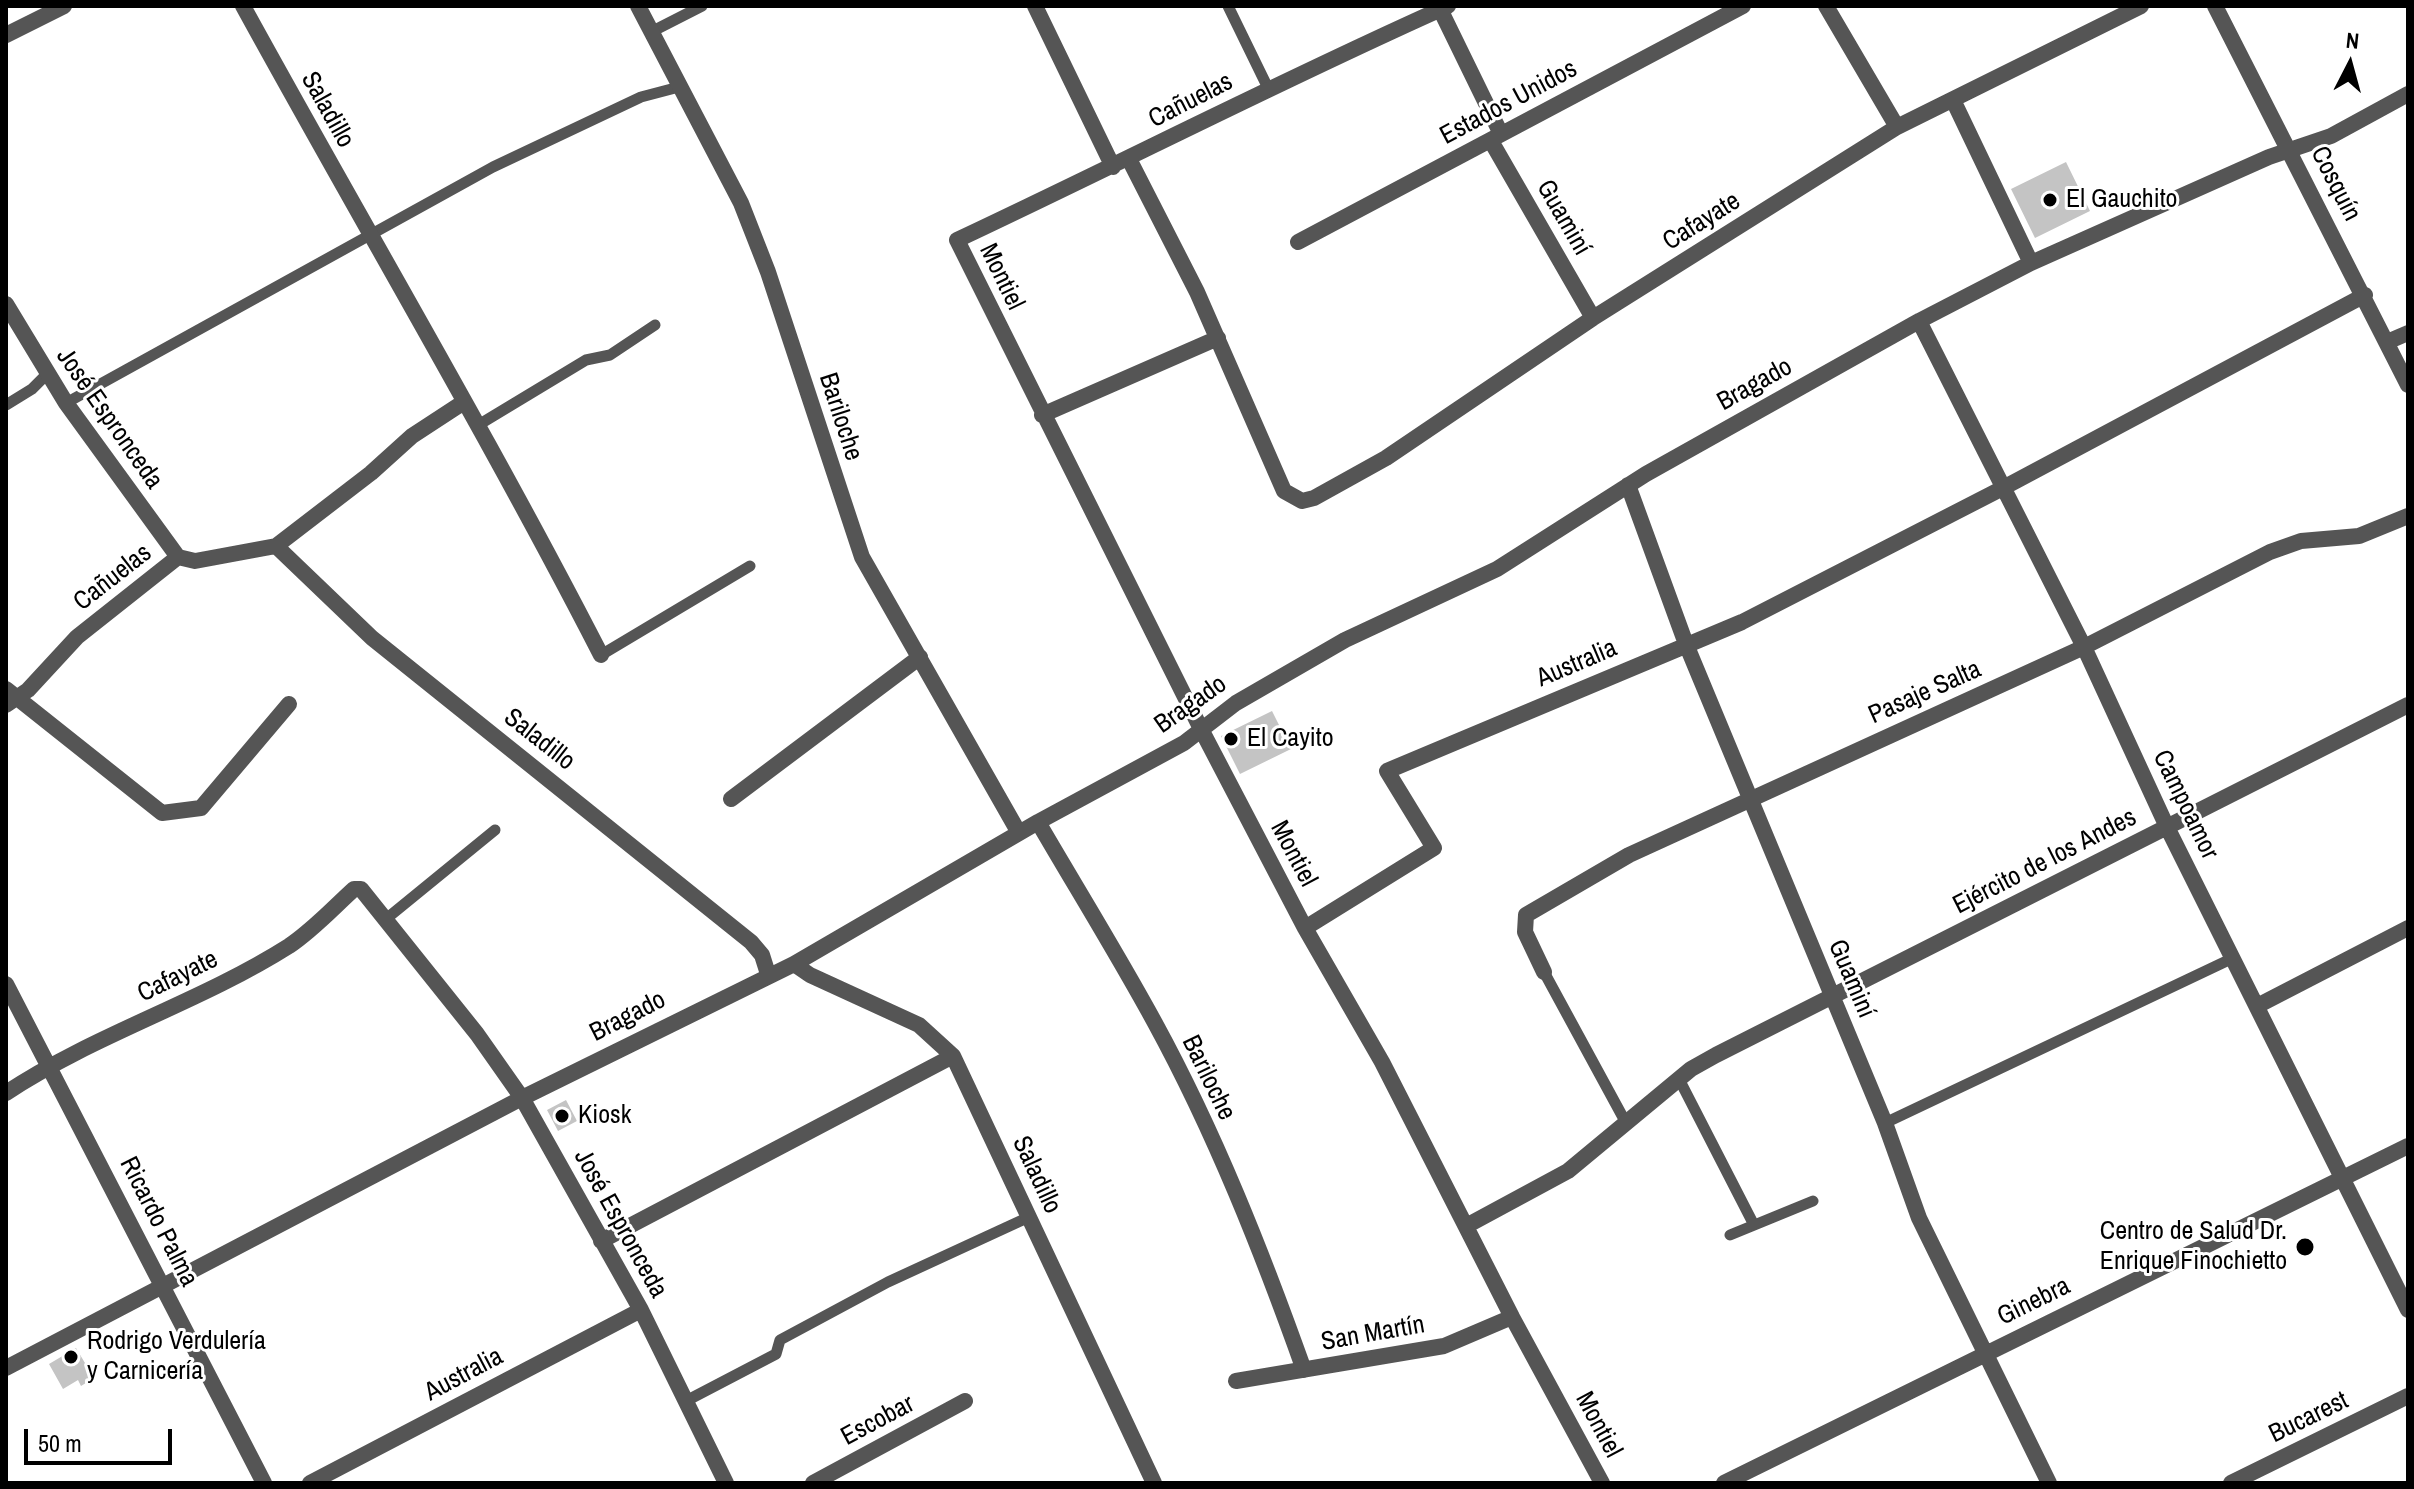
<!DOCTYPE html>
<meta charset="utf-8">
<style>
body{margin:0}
#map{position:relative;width:2414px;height:1489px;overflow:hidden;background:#fff;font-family:"Archivo Narrow",sans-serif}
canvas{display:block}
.frame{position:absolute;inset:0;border:8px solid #000;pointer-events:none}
.north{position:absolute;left:2310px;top:24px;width:80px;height:80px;-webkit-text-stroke:6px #fff;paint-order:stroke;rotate:6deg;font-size:22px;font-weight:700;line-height:32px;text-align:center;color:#000}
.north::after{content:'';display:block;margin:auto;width:28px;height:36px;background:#000;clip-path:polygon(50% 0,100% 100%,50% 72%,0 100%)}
.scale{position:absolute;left:24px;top:1429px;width:148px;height:36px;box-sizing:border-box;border:4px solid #000;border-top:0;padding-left:10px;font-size:24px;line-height:28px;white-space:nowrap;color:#000;-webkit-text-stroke:6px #fff;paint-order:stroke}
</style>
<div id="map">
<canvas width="2414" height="1489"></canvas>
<div class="frame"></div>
<div class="north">N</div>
<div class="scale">50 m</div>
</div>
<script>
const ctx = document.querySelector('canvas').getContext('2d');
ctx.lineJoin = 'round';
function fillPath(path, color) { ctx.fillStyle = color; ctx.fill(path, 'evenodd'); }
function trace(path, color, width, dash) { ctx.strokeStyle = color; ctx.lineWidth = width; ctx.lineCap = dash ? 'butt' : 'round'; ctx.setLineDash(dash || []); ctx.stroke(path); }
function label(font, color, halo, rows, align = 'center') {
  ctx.font = font + ' "Archivo Narrow",sans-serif'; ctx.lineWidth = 6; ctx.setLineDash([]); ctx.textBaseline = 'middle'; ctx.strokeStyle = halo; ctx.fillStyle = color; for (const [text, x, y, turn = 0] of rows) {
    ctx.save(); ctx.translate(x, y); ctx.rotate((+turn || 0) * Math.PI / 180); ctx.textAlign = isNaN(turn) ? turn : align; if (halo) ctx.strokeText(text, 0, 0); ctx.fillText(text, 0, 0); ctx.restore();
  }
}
fillPath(new Path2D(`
 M 2066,162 L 2090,211 L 2035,238 L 2011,189 Z
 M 1272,711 L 1291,749 L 1240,774 L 1221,736 Z
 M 566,1100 L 577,1121 L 558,1131 L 547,1110 Z
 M 76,1348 L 94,1378 L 81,1386 L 78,1380 L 63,1389 L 49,1364 Z`), '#c4c4c4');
trace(new Path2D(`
 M 1228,6 L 1268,88
 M 651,32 L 702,6
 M 66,403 L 493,167 L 641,97 L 679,87
 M 6,405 L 32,389 L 47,374
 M 480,424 L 586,360 L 610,355 L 655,325
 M 601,655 L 750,566
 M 386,919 L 495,830
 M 1544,972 L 1625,1121
 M 1679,1079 L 1754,1225
 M 1885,1123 L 2233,958
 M 1730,1235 L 1813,1201
 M 686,1401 L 776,1354 L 780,1340 L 888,1282 L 1029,1217`), '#555', 11);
trace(new Path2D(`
 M 243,6 C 362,223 488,435 601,655
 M 638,6 L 741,203 L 768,272 L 862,557 L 1019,833
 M 1035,6 L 1113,167
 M 1448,6 C 1282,80 1121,163 957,240 L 1201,729 L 1305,928 L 1382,1062 L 1512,1317 L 1602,1483
 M 1826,6 L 1897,127
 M 2215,6 L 2408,385
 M 1440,9 L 1501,134
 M 6,35 L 64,6
 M 1953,100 L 2031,263
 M 1491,141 L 1593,318
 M 1129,159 L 1197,292 L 1284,491 L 1302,501 L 1314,498 L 1386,458 L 1593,318 L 1897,127 L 2141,6
 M 1298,242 L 1743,6
 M 6,304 L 66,403 L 178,557
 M 1919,321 L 2084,647 L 2167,827 L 2408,1310
 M 2387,342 L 2408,333
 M 1042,415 L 1218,338
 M 1628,485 L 1686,644 L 1885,1123 L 1919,1218 L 2049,1483
 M 276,546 L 372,638 L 751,942 L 762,955 L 768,974
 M 178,557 L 195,561 L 276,546 L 371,473 L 412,436 L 464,402
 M 6,689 L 162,813 L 201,808 L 289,704
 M 6,705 L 28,690 L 77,637 L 178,557
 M 731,799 L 920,657
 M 1038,822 C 1077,889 1118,955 1155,1023 C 1215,1133 1262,1252 1304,1370
 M 1305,928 L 1434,848 L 1387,771 L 1742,622 L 2001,489 L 2365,295
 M 794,964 L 810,975 L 919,1025 L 953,1056 L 1154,1483
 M 1544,972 L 1525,932 L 1526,915 L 1629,855 L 2084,647 L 2270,552 L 2301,541 L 2359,536 L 2408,516
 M 6,984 L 264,1483
 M 2257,1006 L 2408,928
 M 6,1093 C 95,1034 199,1003 289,946 C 313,930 333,908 354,889 L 361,889 L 477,1034 L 522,1098 L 641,1310 L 726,1483
 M 1468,1225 L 1568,1171 L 1691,1069 L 1716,1055 L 2408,705
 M 601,1241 L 953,1056
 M 6,1368 L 522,1098 L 794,964 L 1038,822 L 1184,743 L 1236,703 L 1345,640 L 1497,569 L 1646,474 L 1919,321 L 2031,263 L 2269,157 L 2331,136 L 2408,94
 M 1236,1381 L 1444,1346 L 1512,1317
 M 310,1483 L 641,1310
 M 813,1483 L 965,1401
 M 1724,1483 L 2408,1146
 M 2231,1483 L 2408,1396`), '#555', 16);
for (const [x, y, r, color] of [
 [2050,200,8,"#000"],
 [1231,739,8,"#000"],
 [562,1116,8,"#000"],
 [2305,1247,10,"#000"],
 [71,1357,8,"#000"]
]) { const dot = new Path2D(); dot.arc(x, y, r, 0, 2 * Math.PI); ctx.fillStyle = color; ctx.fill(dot); trace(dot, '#fff', 3); }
label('26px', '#000', '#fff', [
 ["Cañuelas",1191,101,-27],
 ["Estados Unidos",1509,103,-28],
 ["Saladillo",327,110,61],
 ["Cosquín",2335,184,63],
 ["Guaminí",1563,218,60],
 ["Cafayate",1702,222,-32],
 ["Montiel",1001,277,64],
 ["Bragado",1755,385,-29],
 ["Bariloche",840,417,72],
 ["José Espronceda",109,419,55],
 ["Cañuelas",113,578,-38],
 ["Australia",1577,664,-23],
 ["Pasaje Salta",1925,693,-24],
 ["Bragado",1191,705,-35],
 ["Saladillo",539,740,38],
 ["Campoamor",2185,805,64],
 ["Montiel",1293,854,62],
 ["Ejército de los Andes",2045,862,-27],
 ["Cafayate",178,977,-26],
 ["Guaminí",1851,979,67],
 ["Bragado",628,1017,-27],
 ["Bariloche",1208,1078,64],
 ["Saladillo",1036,1175,65],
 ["Ricardo Palma",158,1222,63],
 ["José Espronceda",620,1224,61],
 ["Ginebra",2034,1302,-26],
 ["San Martín",1373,1334,-10],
 ["Australia",464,1375,-28],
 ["Bucarest",2309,1418,-26],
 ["Escobar",878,1421,-28],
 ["Montiel",1598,1425,62]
]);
label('26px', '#000', '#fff', [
 ["El Gauchito",2066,200],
 ["El Cayito",1247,739],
 ["Kiosk",578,1116],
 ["Centro de Salud Dr.",2287,1232,"right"],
 ["Enrique Finochietto",2287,1262,"right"],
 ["Rodrigo Verdulería",87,1342],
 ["y Carnicería",87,1372]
], 'left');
</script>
